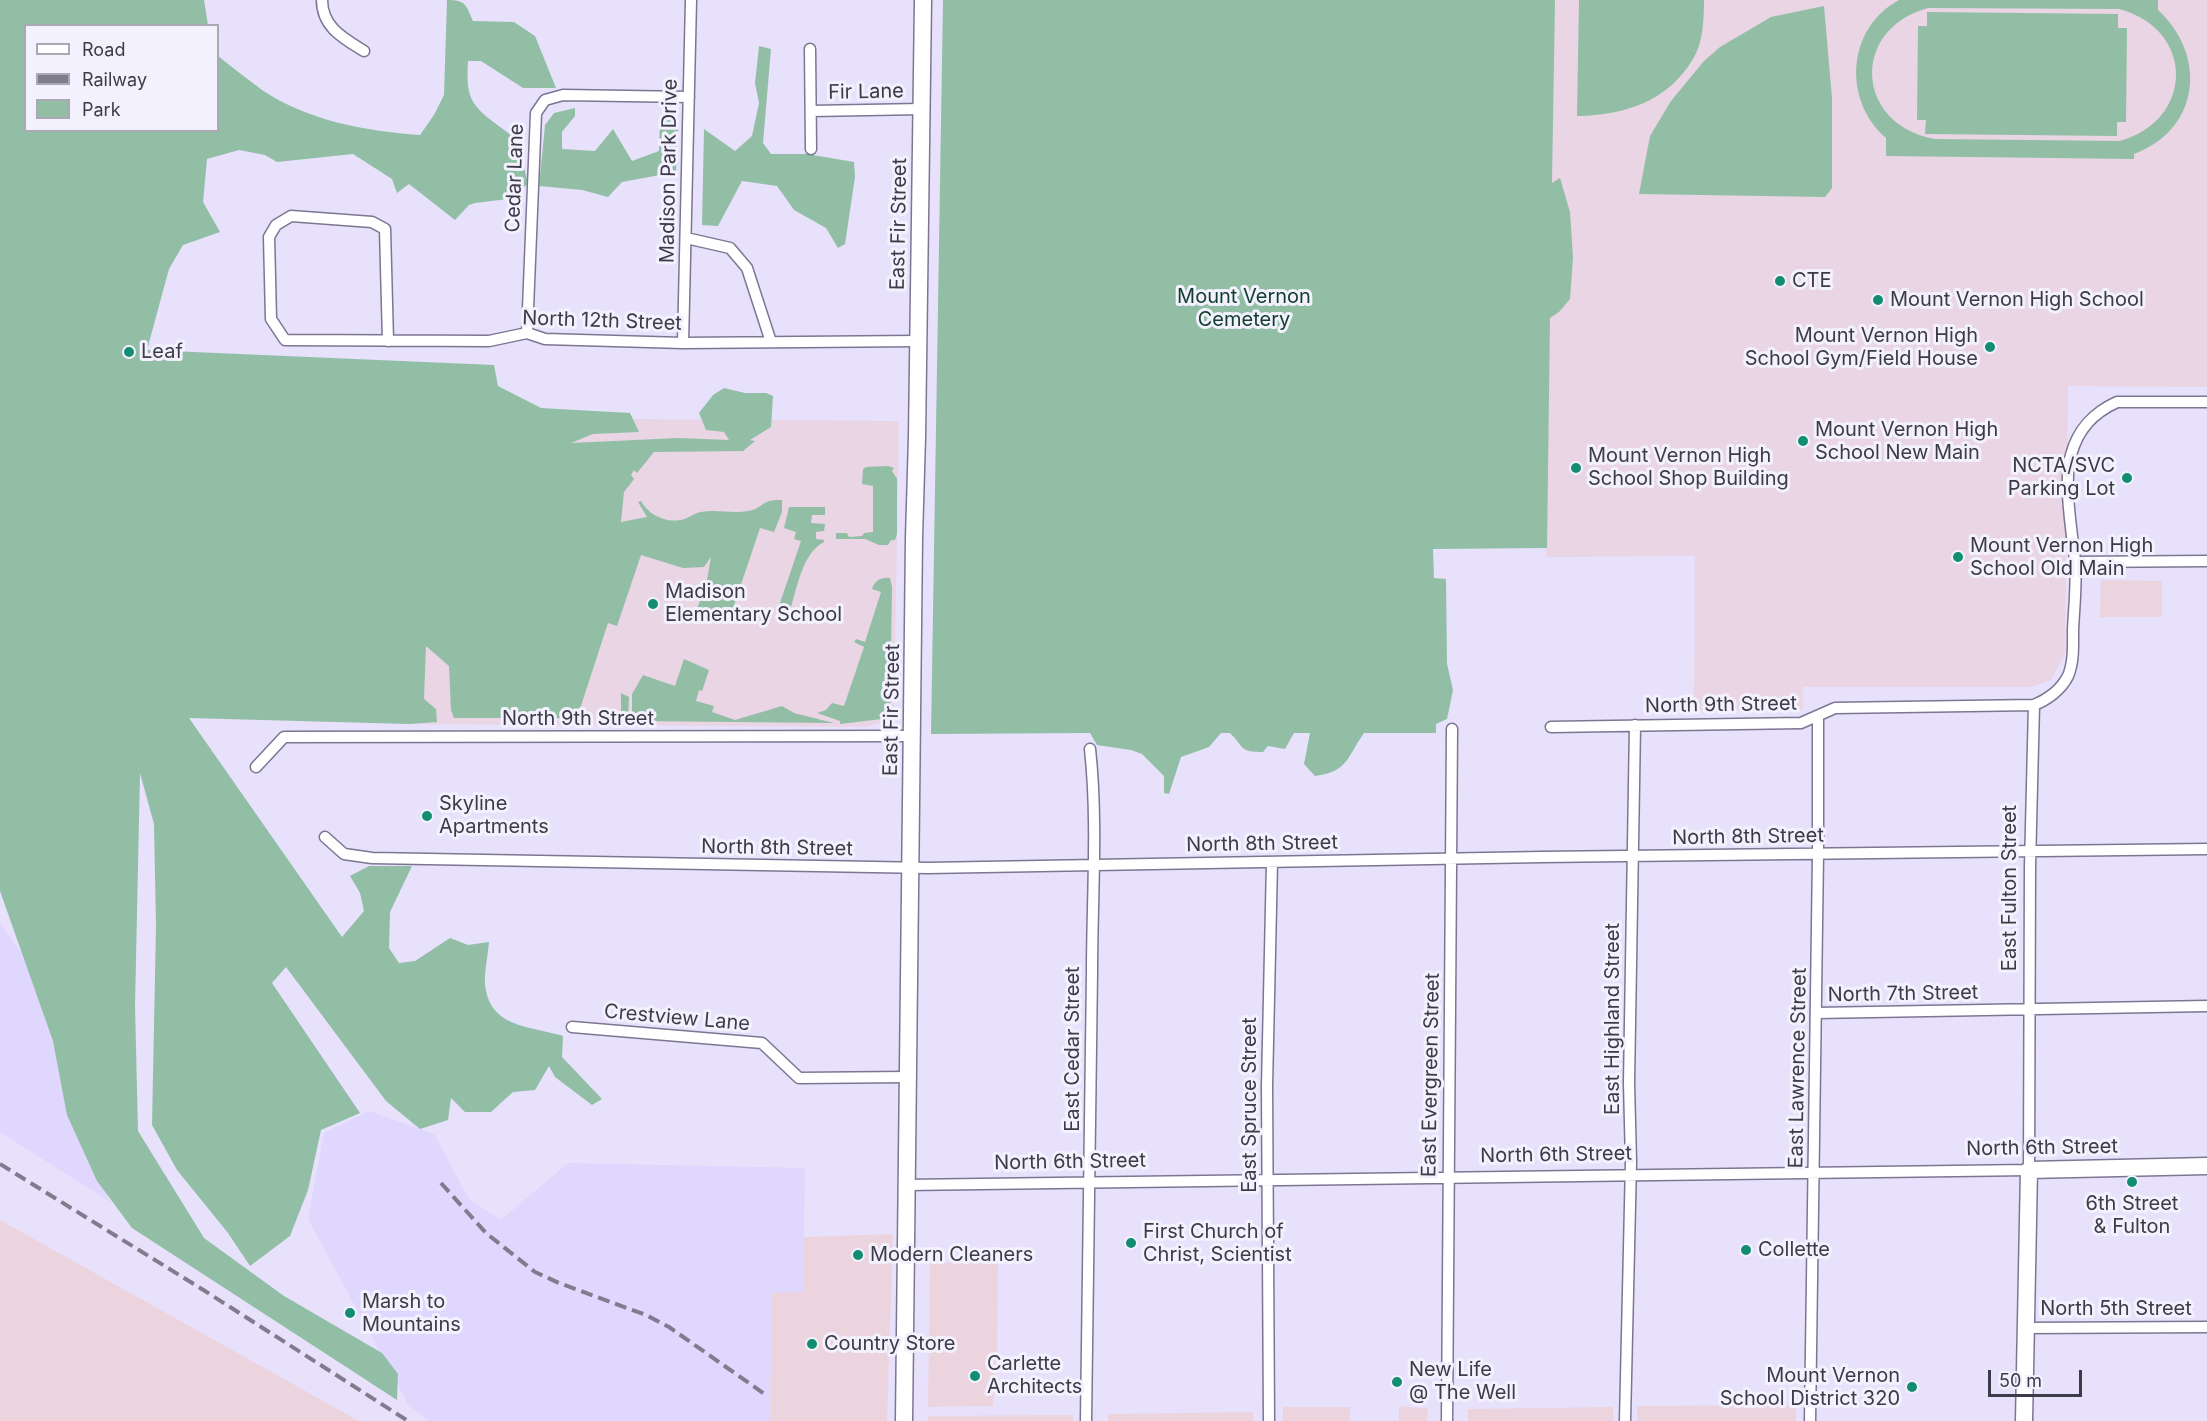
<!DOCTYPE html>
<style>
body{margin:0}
#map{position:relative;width:2207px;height:1421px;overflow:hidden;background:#e7e1fc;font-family:Inter,sans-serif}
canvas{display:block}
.legend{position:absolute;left:24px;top:24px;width:195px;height:108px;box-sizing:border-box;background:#f3f1fe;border:2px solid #aba8b5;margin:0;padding:8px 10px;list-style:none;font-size:18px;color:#3e3b48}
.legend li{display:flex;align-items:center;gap:12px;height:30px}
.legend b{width:30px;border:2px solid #aba8b5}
.scale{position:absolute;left:1988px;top:1370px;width:94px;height:27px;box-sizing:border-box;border:3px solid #3e3b48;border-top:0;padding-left:8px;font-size:18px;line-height:21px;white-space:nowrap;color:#3e3b48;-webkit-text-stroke:4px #f3f1fe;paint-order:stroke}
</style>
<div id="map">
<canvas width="2207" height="1421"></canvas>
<ul class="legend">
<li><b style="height:8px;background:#fff"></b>Road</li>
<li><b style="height:8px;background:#807c8e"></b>Railway</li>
<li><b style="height:16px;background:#92bea6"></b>Park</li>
</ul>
<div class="scale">50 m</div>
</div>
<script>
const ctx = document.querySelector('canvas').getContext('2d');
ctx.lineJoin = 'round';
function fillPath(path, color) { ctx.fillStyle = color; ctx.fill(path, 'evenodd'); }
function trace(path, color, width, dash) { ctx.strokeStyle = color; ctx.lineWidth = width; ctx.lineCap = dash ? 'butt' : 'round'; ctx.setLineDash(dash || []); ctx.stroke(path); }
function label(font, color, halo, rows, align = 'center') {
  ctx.font = font + ' Inter,sans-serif'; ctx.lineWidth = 6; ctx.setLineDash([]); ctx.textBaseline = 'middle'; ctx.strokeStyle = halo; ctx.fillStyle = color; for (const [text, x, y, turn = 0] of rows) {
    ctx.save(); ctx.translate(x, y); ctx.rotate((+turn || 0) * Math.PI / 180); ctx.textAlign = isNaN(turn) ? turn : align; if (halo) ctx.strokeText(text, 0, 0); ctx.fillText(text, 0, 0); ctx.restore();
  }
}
fillPath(new Path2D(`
 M 2101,580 L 2162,581 L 2162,617 L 2100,617 Z
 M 0,1220 L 359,1421 L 0,1421 Z
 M 893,1234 L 887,1421 L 770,1421 L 771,1293 L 803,1291 L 804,1237 Z
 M 998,1262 L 997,1349 L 993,1406 L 928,1407 L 930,1263 Z
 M 1796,1405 L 1796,1421 L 1637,1421 L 1637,1406 Z
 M 1399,1406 L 1428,1409 L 1427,1421 L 1399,1421 Z
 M 1283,1407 L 1350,1407 L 1350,1421 L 1283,1421 Z
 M 1613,1407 L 1613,1421 L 1468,1421 L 1468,1409 Z
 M 1253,1412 L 1253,1421 L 1108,1421 L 1108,1414 Z
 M 1073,1415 L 1073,1421 L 928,1421 L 928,1416 Z`), '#ecd4df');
fillPath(new Path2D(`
 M 0,923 L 32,967 L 109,1201 L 0,1132 Z
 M 369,1111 L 434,1134 L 469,1199 L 501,1220 L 568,1163 L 805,1168 L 803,1292 L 771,1293 L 770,1421 L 430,1421 L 409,1406 L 308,1219 L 324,1133 Z`), '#dfd7fe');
fillPath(new Path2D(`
 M 1553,0 L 2207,0 L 2207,387 L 2068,386 L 2065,654 L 2051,680 L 2031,687 L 1803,687 L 1803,709 L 1694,710 L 1695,556 L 1546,557 Z
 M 619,419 L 899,421 L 894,713 L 890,721 L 865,727 L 408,724 L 411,492 L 528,443 Z`), '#e9d5e4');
fillPath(new Path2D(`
 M 0,0 L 204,0 L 208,25 L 26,26 L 26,130 L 218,130 L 218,56 C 232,67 247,79 262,90 C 308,121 366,131 420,135 L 434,115 L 444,95 L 447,0 C 466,0 466,5 473,21 L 514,22 L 535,36 L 556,88 L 523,88 L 481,61 L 468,61 C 466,95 469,104 496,124 C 502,129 510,133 514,139 C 522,152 524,169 528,184 L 508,199 L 475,203 L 469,205 L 455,220 L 409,184 L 397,193 L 392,179 L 353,154 L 277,162 L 265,155 L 239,150 L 207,159 L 203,202 L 220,232 L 183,245 L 169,269 L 147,350 L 494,365 L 498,386 L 541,408 L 630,413 L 639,432 L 593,434 L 571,443 L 678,438 L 729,440 L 724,432 L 706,430 L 699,413 L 713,395 L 724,388 L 745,393 L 766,393 L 773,396 L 771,427 L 750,440 L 755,441 L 743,451 L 654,452 L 637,473 L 634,470 L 631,475 L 634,479 L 624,492 L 621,522 L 647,517 L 638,502 L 641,501 C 648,514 664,523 680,520 C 688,519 694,513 701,512 C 716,509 733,514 748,511 C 764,508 761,499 782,500 L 782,512 L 774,532 L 760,528 L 729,620 L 697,609 L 707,580 L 711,557 L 704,567 L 683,568 L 641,555 L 617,626 L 608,623 L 577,718 L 454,718 L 451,710 L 449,666 L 426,646 L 424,699 L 436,709 L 437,722 L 408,724 L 189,718 L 342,937 L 364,911 L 360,893 L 350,876 L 369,866 L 412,866 L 390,912 L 389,948 L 399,963 L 415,961 L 450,938 L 468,945 L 489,942 C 488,954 484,973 485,984 C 489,1028 530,1026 563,1036 L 562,1057 L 602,1099 L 592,1105 L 555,1077 L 549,1066 L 535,1090 L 513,1092 L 491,1112 L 465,1112 L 451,1098 L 448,1120 L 420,1129 L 386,1101 L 286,967 L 272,983 L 360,1113 L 321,1130 L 308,1190 L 290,1236 L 250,1266 L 228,1233 L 177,1170 L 152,1125 L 156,926 L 154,824 L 140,773 L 135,1006 L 138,1131 L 204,1238 L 284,1296 L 382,1353 L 398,1374 L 397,1400 L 132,1228 L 97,1181 L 67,1115 L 53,1041 L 0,891 Z
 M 943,0 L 1555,0 L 1552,183 L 1560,178 L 1570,212 L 1573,258 L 1570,299 L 1559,312 L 1550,318 L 1547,548 L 1433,549 L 1434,578 L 1446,579 L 1447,664 L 1453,690 L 1447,719 L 1436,724 L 1436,733 L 1364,733 C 1347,757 1348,772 1315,776 L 1304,764 L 1310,733 L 1294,733 L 1285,749 L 1268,746 L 1263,752 C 1239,752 1245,748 1230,733 L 1221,733 L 1209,747 L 1181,757 L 1169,794 L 1164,793 L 1164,776 L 1142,754 L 1131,750 L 1097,745 L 1090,733 L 931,734 Z
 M 1579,0 L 1704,0 C 1704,19 1703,43 1693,59 C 1667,102 1625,115 1577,116 Z
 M 1899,0 L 2158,0 L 2158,10 C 2207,55 2201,129 2134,154 L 2134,159 L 1886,156 L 1886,138 C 1842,100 1847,28 1899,0 ZM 1928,8 L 2119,9 C 2195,29 2195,120 2120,141 L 1935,139 C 1855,125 1850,29 1928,8 Z
 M 1824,6 L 1832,98 L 1832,188 L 1825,197 L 1639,194 L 1650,136 L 1671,101 L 1704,61 L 1720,47 L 1771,17 Z
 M 1927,12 L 2118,14 L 2118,28 L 2127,28 L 2126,122 L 2117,122 L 2117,136 L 1925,134 L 1926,120 L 1917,120 L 1918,26 L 1927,26 Z
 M 759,46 L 771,49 L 763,143 L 771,154 L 807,154 L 854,162 L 855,177 L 845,244 L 838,248 L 826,228 L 794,210 L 777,186 L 742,181 L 718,226 L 702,225 L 704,129 L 735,151 L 752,136 L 759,103 L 755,83 Z
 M 575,108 L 575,116 L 562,132 L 562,149 L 595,151 L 613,129 L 632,161 L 659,151 L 660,122 L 670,115 L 678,127 L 676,172 L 622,182 L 608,197 L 582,190 L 539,186 L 545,125 L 554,113 Z
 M 888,466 L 894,468 L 892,471 L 897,479 L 897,534 L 895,540 L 891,540 L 888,545 L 879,545 L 865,539 L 836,539 L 836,533 L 847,533 L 849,537 L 862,536 L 864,533 L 873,532 L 873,486 L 862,484 L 863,469 L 866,467 Z
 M 789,507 L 825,507 L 825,515 L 812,515 L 811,523 L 825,524 L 824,531 L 816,532 L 816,539 L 824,540 L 824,542 C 802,553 797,589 790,610 L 779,606 L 801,541 L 794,539 L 796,532 L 784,528 Z
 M 890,578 L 892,587 L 890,708 L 879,715 L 882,719 L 840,724 L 840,721 L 817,713 L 826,710 L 832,703 L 844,706 L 864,647 L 854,642 L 856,639 L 865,642 L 881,592 L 872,589 C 875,580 881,577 890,578 Z
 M 684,659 L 709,670 L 702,691 L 699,690 L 696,701 L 714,706 L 712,712 L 735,720 L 782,706 L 794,713 L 834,723 L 632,721 L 632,694 L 643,675 L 675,686 Z
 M 621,693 L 629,697 L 628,721 L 624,721 L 621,714 Z`), '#92bea6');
const street = new Path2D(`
 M 322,0 C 322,27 343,38 364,51
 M 810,49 L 811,149
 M 811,111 L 922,109
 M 686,238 L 730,248 L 747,268 L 771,342
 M 527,333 L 536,113 L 545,100 L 563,95 L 689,97
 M 388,341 L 385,229 L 372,222 L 291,216 L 276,225 L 269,237 L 271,319 L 285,340 L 489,341 L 527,333 L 545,339 L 683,343 L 918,341
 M 683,343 L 691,0
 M 2075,562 L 2207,561
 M 1551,727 L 1801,723 L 1835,708 L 2034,705 C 2047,700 2061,690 2068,676 C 2074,662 2073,645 2073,630 C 2074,607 2077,583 2075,561 C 2072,532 2063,482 2071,455 C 2078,429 2093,413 2117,402 L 2207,402
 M 256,767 L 284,737 L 913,736
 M 325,837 L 344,854 L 372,858 L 928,868 L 1542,857 L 2207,849
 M 1816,1013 L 2207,1006
 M 572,1027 L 762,1043 L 799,1078 L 908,1077
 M 906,1185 L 2029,1170 L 2030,866 L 2034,705
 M 2026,1328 L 2207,1327
 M 1086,1421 C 1088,1271 1091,1121 1092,972 C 1092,899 1098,822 1090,749
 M 1269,1421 L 1267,1086 L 1272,862
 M 1447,1421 L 1452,729
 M 1625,1421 L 1631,1162 L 1629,1083 L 1635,725
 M 1810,1421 L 1818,854 L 1818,716`);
const secondary = new Path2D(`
 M 904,1421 L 914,538 L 917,437 L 923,0
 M 2024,1421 L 2029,1170 L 2207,1166`);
trace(street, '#7c7693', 13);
trace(secondary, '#7c7693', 19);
trace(street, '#fff', 10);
trace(secondary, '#fff', 16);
trace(new Path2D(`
 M 0,1164 L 205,1291 L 408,1421
 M 441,1183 L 486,1233 L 535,1272 L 559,1283 L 646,1315 L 669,1327 L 766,1395`), '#807c8e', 4, [12, 6]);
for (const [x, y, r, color] of [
 [1780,281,6,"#128d71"],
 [1878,300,6,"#128d71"],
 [1990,347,6,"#128d71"],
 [129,352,6,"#128d71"],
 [1803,441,6,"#128d71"],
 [1576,468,6,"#128d71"],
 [2127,478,6,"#128d71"],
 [1958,557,6,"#128d71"],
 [653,604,6,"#128d71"],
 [427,816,6,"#128d71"],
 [2132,1182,6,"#128d71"],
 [1131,1243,6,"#128d71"],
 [1746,1250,6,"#128d71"],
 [858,1255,6,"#128d71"],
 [350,1313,6,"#128d71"],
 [812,1344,6,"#128d71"],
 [975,1376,6,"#128d71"],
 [1397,1382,6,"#128d71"],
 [1912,1387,6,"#128d71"]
]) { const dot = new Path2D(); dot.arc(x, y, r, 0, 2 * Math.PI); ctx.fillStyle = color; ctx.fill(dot); trace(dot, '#f3f1fe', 2); }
label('20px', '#3e3b48', '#f3f1fe', [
 ["Fir Lane",866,92,-1],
 ["Madison Park Drive",669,171,-89],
 ["Cedar Lane",515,178,-88],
 ["East Fir Street",899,224,-89],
 ["North 12th Street",602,321,2],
 ["North 9th Street",1721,705,-1],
 ["East Fir Street",892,710,-89],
 ["North 9th Street",578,719],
 ["North 8th Street",1748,837,-1],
 ["North 8th Street",1262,844,-1],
 ["North 8th Street",777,848,1],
 ["East Fulton Street",2010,888,-90],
 ["North 7th Street",1903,994,-1],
 ["Crestview Lane",677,1018,5],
 ["East Highland Street",1613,1019,-90],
 ["East Cedar Street",1073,1049,-90],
 ["East Lawrence Street",1798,1068,-89],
 ["East Evergreen Street",1431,1075,-89],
 ["East Spruce Street",1250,1105,-90],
 ["North 6th Street",2042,1148,-1],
 ["North 6th Street",1556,1155,-1],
 ["North 6th Street",1070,1162,-1],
 ["North 5th Street",2116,1309]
]);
label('20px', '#3e3b48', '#f3f1fe', [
 ["CTE",1792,281],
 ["Mount Vernon High School",1890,300],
 ["Mount Vernon High",1978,336,"right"],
 ["School Gym/Field House",1978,359,"right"],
 ["Leaf",141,352],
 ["Mount Vernon High",1815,430],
 ["School New Main",1815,453],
 ["Mount Vernon High",1588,456],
 ["School Shop Building",1588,479],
 ["NCTA/SVC",2115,466,"right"],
 ["Parking Lot",2115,489,"right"],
 ["Mount Vernon High",1970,546],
 ["School Old Main",1970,569],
 ["Madison",665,592],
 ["Elementary School",665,615],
 ["Skyline",439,804],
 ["Apartments",439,827],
 ["6th Street",2132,1204,"center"],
 ["& Fulton",2132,1227,"center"],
 ["First Church of",1143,1232],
 ["Christ, Scientist",1143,1255],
 ["Collette",1758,1250],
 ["Modern Cleaners",870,1255],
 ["Marsh to",362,1302],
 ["Mountains",362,1325],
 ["Country Store",824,1344],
 ["Carlette",987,1364],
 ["Architects",987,1387],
 ["New Life",1409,1370],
 ["@ The Well",1409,1393],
 ["Mount Vernon",1900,1376,"right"],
 ["School District 320",1900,1399,"right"]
], 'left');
label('20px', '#103e2a', '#f3f1fe', [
 ["Mount Vernon",1244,297],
 ["Cemetery",1244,320]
]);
</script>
